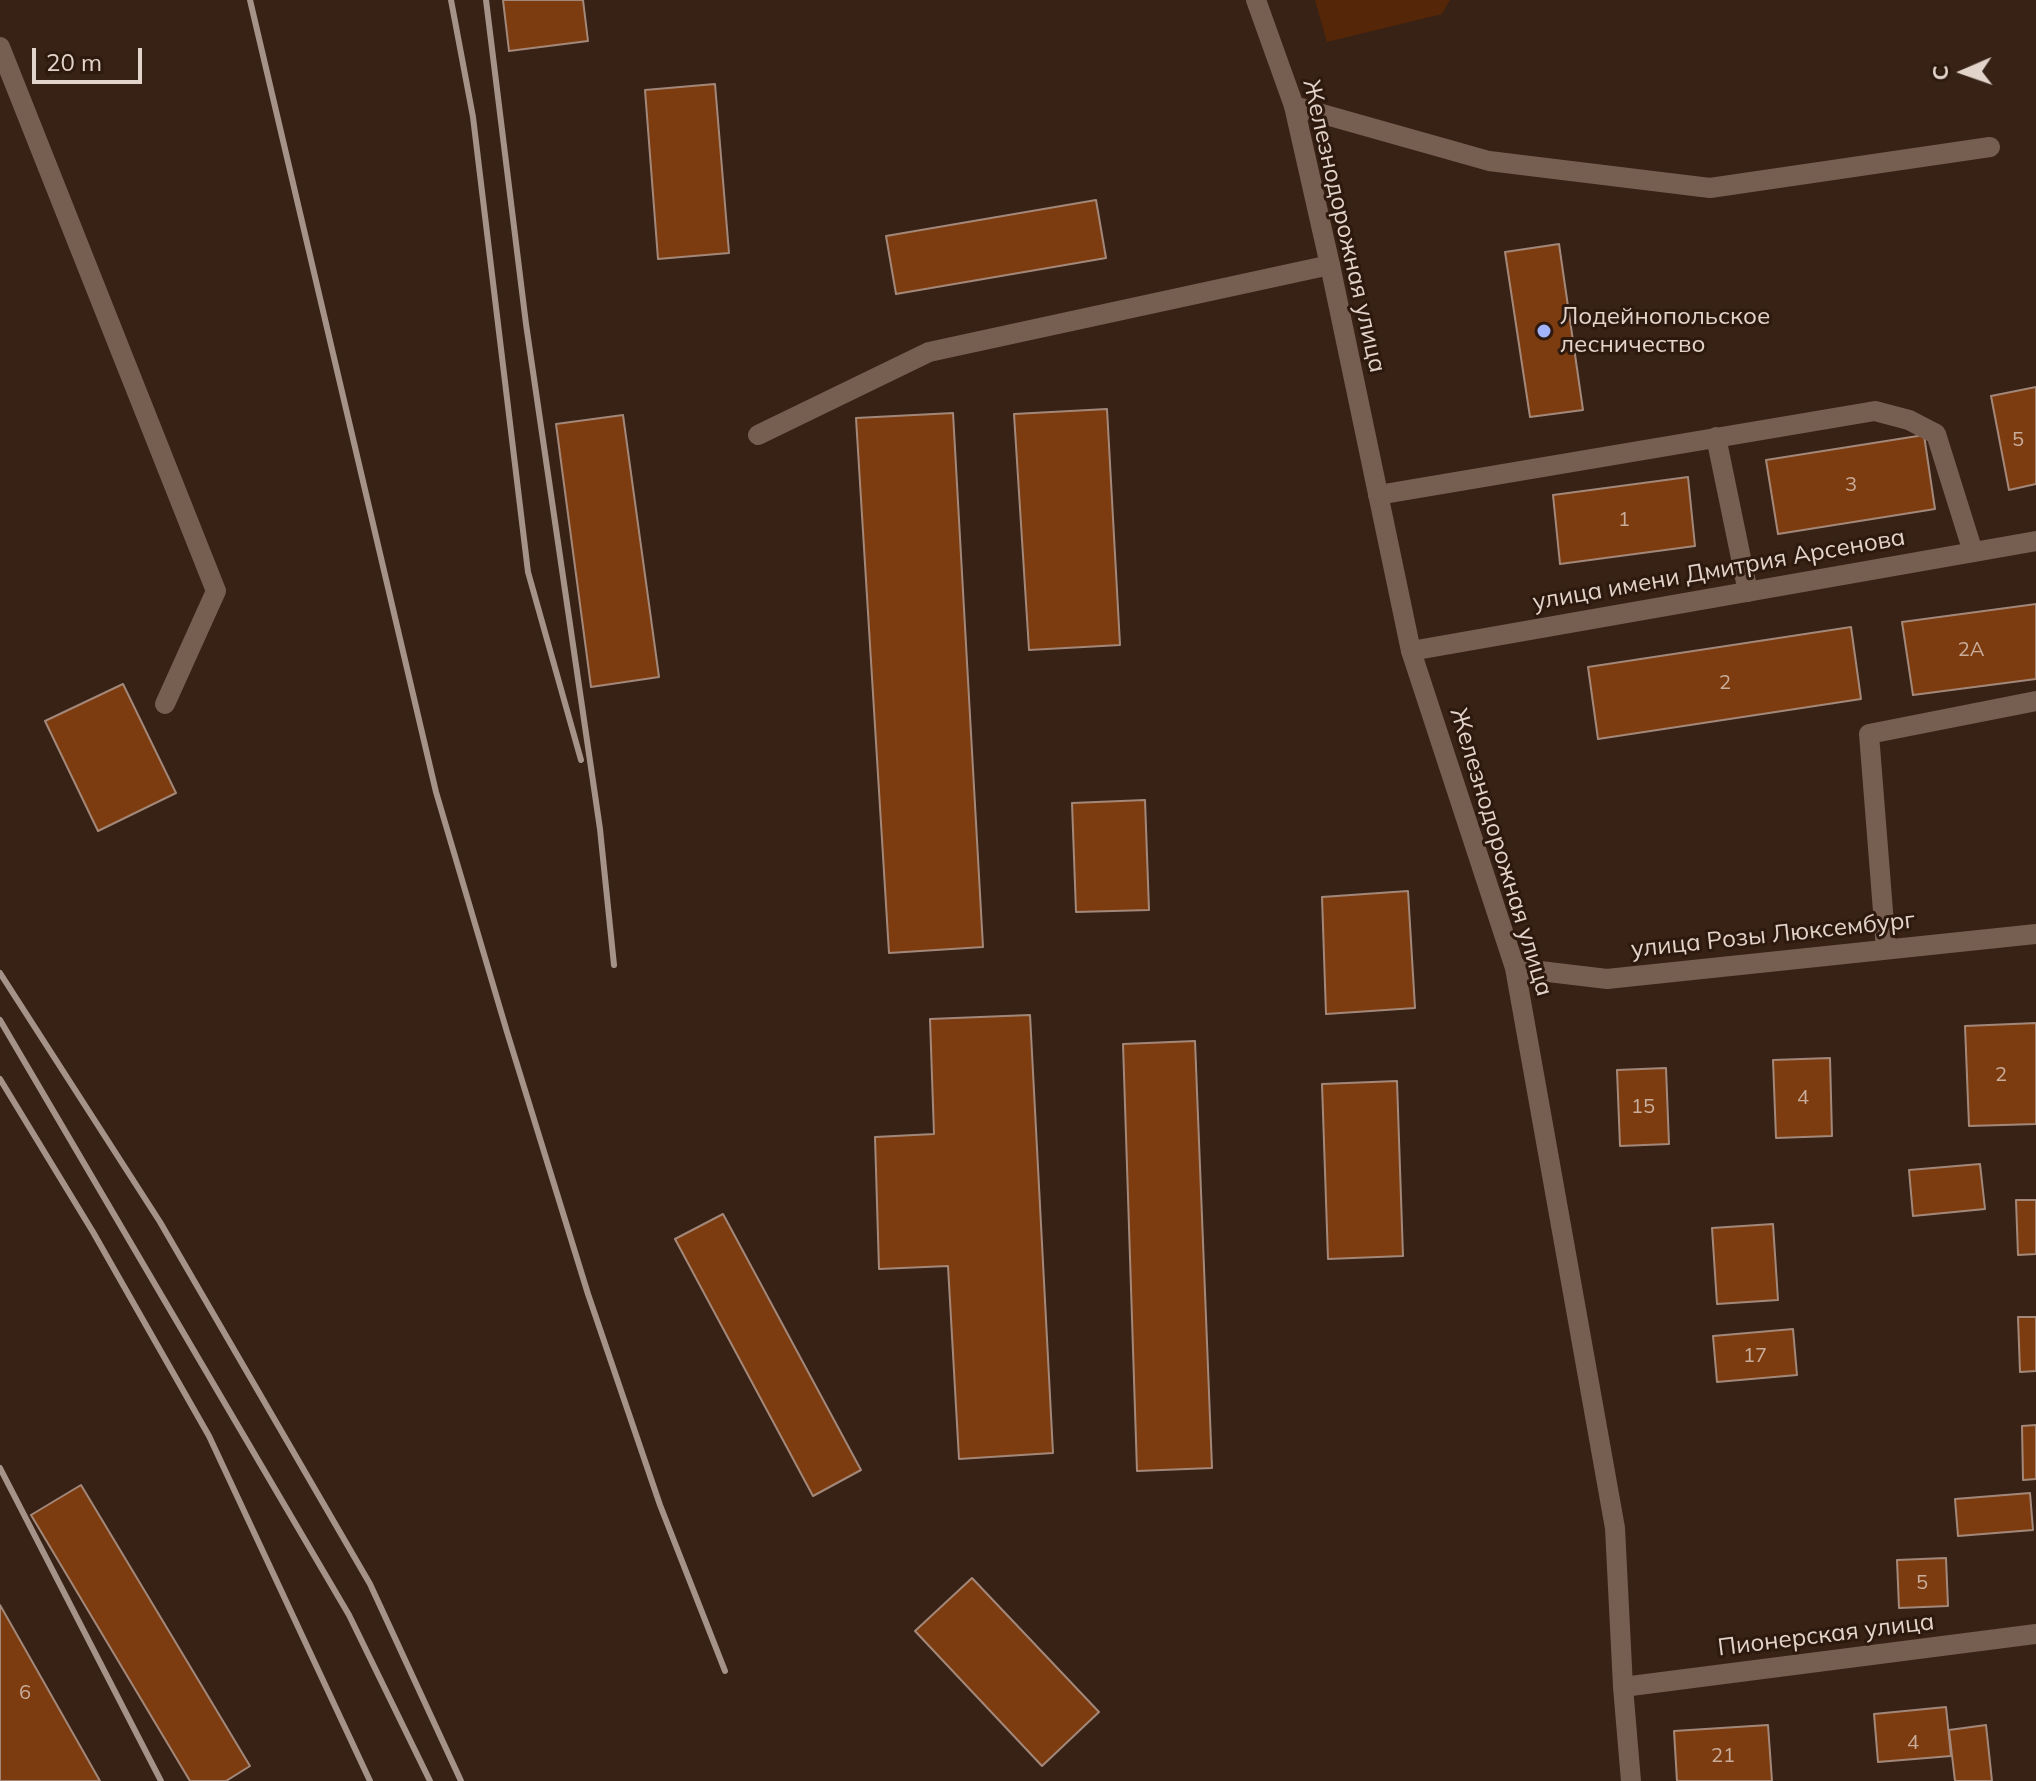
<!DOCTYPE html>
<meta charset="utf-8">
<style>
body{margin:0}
#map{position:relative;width:2036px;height:1781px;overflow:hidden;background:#382216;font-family:Mulish,sans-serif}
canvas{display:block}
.north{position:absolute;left:1924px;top:32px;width:80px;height:80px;-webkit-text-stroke:6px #2d190d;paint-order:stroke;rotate:268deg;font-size:22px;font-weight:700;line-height:32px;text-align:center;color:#e2d3cb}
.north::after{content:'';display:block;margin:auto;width:28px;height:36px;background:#e2d3cb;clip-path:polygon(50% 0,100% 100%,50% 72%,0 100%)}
.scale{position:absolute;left:32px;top:48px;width:110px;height:36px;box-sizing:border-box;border:4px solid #e2d3cb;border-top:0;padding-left:10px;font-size:24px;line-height:28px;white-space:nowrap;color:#e2d3cb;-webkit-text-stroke:6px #2d190d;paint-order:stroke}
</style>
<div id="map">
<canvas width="2036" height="1781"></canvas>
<div class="north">С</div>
<div class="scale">20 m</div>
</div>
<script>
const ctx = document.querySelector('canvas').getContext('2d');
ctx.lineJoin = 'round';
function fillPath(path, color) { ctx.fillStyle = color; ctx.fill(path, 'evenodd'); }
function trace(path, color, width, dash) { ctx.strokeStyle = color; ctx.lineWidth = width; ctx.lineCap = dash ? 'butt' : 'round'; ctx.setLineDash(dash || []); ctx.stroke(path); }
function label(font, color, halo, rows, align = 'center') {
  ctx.font = font + ' Mulish,sans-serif'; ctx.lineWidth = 6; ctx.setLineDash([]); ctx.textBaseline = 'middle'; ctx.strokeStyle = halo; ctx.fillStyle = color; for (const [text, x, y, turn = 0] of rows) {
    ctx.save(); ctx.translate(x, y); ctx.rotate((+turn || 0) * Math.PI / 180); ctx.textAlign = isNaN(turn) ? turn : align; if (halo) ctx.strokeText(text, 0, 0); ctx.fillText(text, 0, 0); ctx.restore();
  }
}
fillPath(new Path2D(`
 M 1315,0 L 1450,0 L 1442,14 L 1327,42 Z`), '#552607');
const building = new Path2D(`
 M 503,0 L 583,0 L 588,41 L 509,51 Z
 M 715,84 L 729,253 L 658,259 L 645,90 Z
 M 1096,200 L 1106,258 L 896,294 L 886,236 Z
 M 1559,244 L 1583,410 L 1530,417 L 1505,252 Z
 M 2036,387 L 2036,484 L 2009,490 L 1991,396 Z
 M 1107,409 L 1120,645 L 1029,650 L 1014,414 Z
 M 953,413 L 983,947 L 889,953 L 856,418 Z
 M 623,415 L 659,677 L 591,687 L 556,424 Z
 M 1924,435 L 1935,509 L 1778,534 L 1766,460 Z
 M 1688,477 L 1695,546 L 1560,564 L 1553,495 Z
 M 2036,604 L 2036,679 L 1913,695 L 1902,622 Z
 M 1851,627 L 1861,699 L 1598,739 L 1588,667 Z
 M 123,684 L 176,793 L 98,831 L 45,721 Z
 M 1145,800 L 1149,910 L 1076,912 L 1072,803 Z
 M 1408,891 L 1415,1008 L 1326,1014 L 1322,897 Z
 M 1030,1015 L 1053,1453 L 959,1459 L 948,1266 L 879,1269 L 875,1137 L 934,1134 L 930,1019 Z
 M 2036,1023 L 2036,1124 L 1969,1126 L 1965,1026 Z
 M 1195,1041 L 1212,1468 L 1137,1471 L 1123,1044 Z
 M 1830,1058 L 1832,1136 L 1776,1138 L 1773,1060 Z
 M 1666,1068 L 1669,1144 L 1620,1146 L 1617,1070 Z
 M 1397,1081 L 1403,1256 L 1328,1259 L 1322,1084 Z
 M 1980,1164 L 1985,1209 L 1913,1216 L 1909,1170 Z
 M 2016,1200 L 2036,1200 L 2036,1254 L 2018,1255 Z
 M 723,1214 L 861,1470 L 813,1496 L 675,1239 Z
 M 1773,1224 L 1778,1300 L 1717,1304 L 1712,1228 Z
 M 2018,1317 L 2036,1317 L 2036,1371 L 2020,1372 Z
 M 1793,1329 L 1797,1375 L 1717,1382 L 1713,1336 Z
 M 2036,1425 L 2036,1479 L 2023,1480 L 2022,1426 Z
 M 81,1485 L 250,1766 L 226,1781 L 190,1781 L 31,1515 Z
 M 2030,1493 L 2033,1530 L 1958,1536 L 1955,1499 Z
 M 1946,1558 L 1948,1606 L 1899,1608 L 1897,1560 Z
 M 972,1578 L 1099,1712 L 1042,1766 L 915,1631 Z
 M 0,1605 L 100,1781 L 0,1781 Z
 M 1946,1707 L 1951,1756 L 1878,1762 L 1874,1714 Z
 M 1768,1725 L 1772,1781 L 1677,1781 L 1674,1731 Z
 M 1986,1725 L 1992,1781 L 1955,1781 L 1949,1730 Z`);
fillPath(building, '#7d3c0f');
trace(building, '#a3887a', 2);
trace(new Path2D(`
 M 0,47 L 216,591 L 165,704
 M 1294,106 L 1489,161 L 1710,188 L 1990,147
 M 758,435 L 929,352 L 1330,265
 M 1716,437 L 1748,592
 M 1378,495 L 1875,411 L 1909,420 L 1936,434 L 1973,552
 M 1886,949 L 1869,734 L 2036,701`), '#765e50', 20);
trace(new Path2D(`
 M 1411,651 L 2036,541
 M 1623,1687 L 2036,1634`), '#765e50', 20);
trace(new Path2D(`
 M 1256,0 L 1294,106 L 1330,265 L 1411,651 L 1515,968 L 1615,1528 L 1623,1687 L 1631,1781
 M 1515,968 L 1607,979 L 2036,934`), '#765e50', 20);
trace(new Path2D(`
 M 250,0 L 436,792 L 507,1032 L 588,1294 L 660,1505 L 725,1671
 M 451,0 L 473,117 L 528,572 L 581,760
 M 486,0 L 526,324 L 600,829 L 614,965
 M 0,973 L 160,1222 L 370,1584 L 461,1781
 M 0,1020 L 349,1615 L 430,1781
 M 0,1079 L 93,1232 L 209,1436 L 370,1781
 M 0,1468 L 161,1781`), '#a5938a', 6);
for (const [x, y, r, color] of [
 [1544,331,8,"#a1b3fd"]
]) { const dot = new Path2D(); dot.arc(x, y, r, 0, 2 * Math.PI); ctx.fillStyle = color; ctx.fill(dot); trace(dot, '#2d190d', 3); }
label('20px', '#c9ad9c', null, [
 ["5",2018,440],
 ["3",1851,485],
 ["1",1624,520],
 ["2А",1971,650],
 ["2",1725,683],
 ["2",2001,1075],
 ["4",1803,1098],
 ["15",1643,1107],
 ["17",1755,1356],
 ["5",1922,1583],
 ["6",25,1693],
 ["4",1913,1743],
 ["21",1723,1756]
]);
label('24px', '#e2d3cb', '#2d190d', [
 ["Железнодорожная улица",1344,226,77],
 ["улица имени Дмитрия Арсенова",1719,570,-10],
 ["Железнодорожная улица",1501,852,73],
 ["улица Розы Люксембург",1773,935,-6],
 ["Пионерская улица",1826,1635,-7]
]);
label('24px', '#e2d3cb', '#2d190d', [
 ["Лодейнопольское",1560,317],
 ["лесничество",1560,345]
], 'left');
</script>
